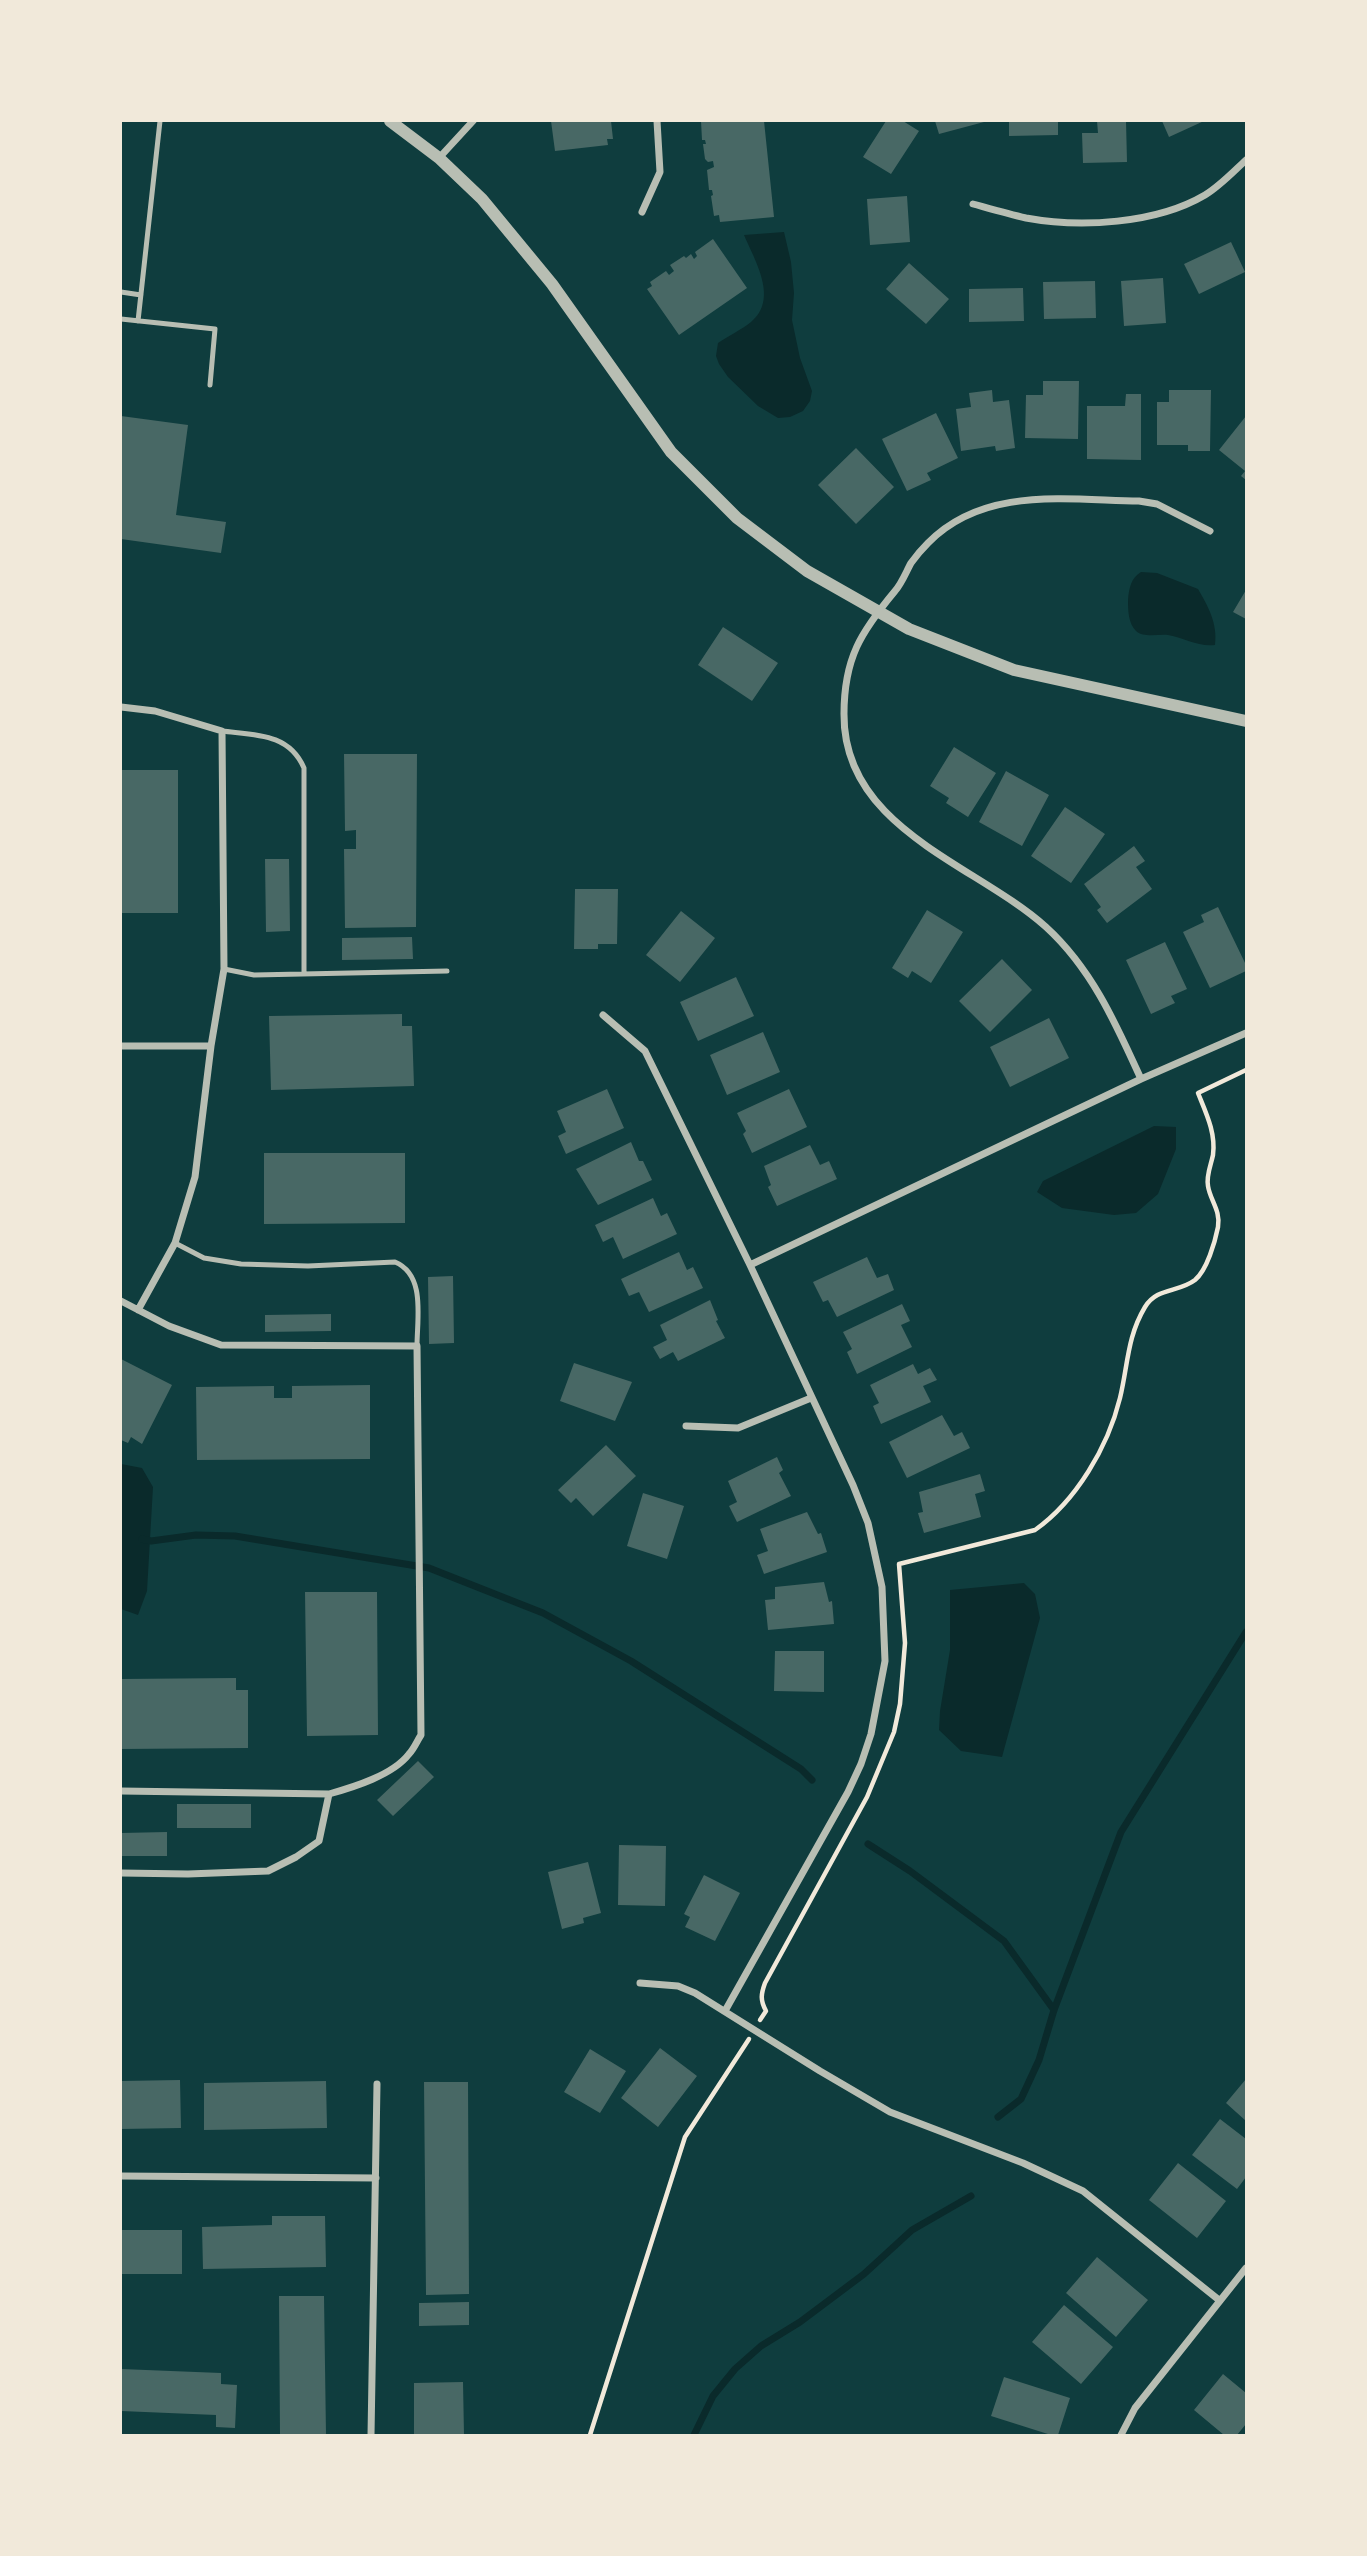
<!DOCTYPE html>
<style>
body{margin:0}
#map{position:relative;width:1367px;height:2556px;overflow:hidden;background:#0f3d3e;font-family:"Nunito Sans",sans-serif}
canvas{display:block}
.frame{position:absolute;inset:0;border:122px solid #f1e9da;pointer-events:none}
</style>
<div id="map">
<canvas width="1367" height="2556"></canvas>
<div class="frame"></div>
</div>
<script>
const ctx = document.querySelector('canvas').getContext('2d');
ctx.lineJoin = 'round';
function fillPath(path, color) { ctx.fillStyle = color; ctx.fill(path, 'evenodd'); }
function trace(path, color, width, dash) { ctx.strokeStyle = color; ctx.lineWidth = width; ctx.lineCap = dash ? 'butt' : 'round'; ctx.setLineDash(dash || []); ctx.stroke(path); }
fillPath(new Path2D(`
 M 784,232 L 791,262 L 794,293 L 792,320 L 800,358 L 812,391 L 810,401 L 803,411 L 790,417 L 778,418 L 758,406 L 728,377 L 719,364 L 716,356 L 718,343 C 728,336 741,330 751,322 C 779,299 755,261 744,235 Z
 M 1141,572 L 1157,573 L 1198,589 C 1208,606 1218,624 1215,645 C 1198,647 1185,638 1168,635 C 1158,634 1144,638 1136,631 C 1128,623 1128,610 1128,600 C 1129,588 1131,578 1141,572 Z
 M 1154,1126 L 1176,1127 L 1176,1149 L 1158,1194 L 1136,1213 L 1114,1215 L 1062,1208 L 1037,1192 L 1043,1181 Z
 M 121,1464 L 142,1468 L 153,1487 L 147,1591 L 138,1615 L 121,1609 Z
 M 1024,1583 L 1035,1594 L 1040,1618 L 1002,1757 L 961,1751 L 939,1730 L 940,1711 L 950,1650 L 950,1590 Z`), '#0a2a2b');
trace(new Path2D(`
 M 142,1539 L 151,1541 L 196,1535 L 235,1536 L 429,1568 L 543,1613 L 631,1661 L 801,1769 L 812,1780
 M 868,1844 L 910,1871 L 1004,1941 L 1054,2010
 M 998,2117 L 1021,2099 L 1039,2060 L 1054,2010 L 1121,1832 L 1246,1632
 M 694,2435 L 713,2396 L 735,2369 L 761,2346 L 800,2322 L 864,2274 L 912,2230 L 971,2196`), '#0a2a2b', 7);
fillPath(new Path2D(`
 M 551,121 L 611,121 L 613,139 L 607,139 L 608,145 L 555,151 Z
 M 701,121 L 764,121 L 774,217 L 720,222 L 719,215 L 714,216 L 711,196 L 713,195 L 712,190 L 709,190 L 707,170 L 714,167 L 713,161 L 708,162 L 705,159 L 703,144 L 706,144 L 705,140 L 702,140 Z
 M 886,121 L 903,121 L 919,131 L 891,174 L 863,157 Z
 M 935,121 L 984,121 L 984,122 L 939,134 Z
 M 1009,121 L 1058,121 L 1058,135 L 1009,136 Z
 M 1097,121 L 1126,121 L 1127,162 L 1083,163 L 1082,133 L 1098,133 Z
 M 1162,121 L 1204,121 L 1169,137 Z
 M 907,196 L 910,242 L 870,245 L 867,199 Z
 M 713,239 L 747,288 L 679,335 L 647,289 L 652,286 L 650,282 L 666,271 L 669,275 L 674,271 L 670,265 L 684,256 L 686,258 L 691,254 L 694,259 L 697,256 L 695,252 Z
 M 1231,242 L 1245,272 L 1199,294 L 1184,264 Z
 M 909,263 L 949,299 L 926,324 L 886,289 Z
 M 1163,278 L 1166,323 L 1124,326 L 1121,281 Z
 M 1095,281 L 1096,318 L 1044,319 L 1043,282 Z
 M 1023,288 L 1024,321 L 969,322 L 969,289 Z
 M 1043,381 L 1079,381 L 1078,439 L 1025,438 L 1026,395 L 1043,395 Z
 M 992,390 L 993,402 L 1009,400 L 1015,448 L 996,451 L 995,446 L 961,451 L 956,409 L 971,407 L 969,393 Z
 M 1169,390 L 1211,390 L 1210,451 L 1188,451 L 1188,445 L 1157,445 L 1157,402 L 1169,402 Z
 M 1126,394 L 1141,394 L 1141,460 L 1087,459 L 1087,406 L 1125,406 Z
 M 936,413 L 958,458 L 927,473 L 931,480 L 907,491 L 882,439 Z
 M 121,416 L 188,425 L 176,515 L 226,522 L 221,553 L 121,539 Z
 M 1246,416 L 1246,480 L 1241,476 L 1245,471 L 1219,450 Z
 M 856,448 L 894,487 L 856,524 L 818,485 Z
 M 1246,590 L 1246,619 L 1233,612 Z
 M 723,627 L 778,663 L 752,701 L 698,665 Z
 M 954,747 L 996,773 L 968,817 L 946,803 L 949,798 L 930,786 Z
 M 344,754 L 417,754 L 416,927 L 345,928 L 344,849 L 356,849 L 356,830 L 345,831 Z
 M 121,770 L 178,770 L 178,913 L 121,913 Z
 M 1006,771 L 1049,795 L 1022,846 L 979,822 Z
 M 1065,807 L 1105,834 L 1071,883 L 1031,856 Z
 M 1134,846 L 1145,861 L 1136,867 L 1152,889 L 1107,923 L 1097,910 L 1101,907 L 1084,884 Z
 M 265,859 L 289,859 L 290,931 L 266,932 Z
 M 575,889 L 618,889 L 617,944 L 598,944 L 598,949 L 574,949 Z
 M 1218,907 L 1246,965 L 1246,971 L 1210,988 L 1183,932 L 1204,922 L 1201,915 Z
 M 927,910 L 963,932 L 931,983 L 912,971 L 908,978 L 892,968 Z
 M 681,911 L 715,938 L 680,982 L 646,955 Z
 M 412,937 L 413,959 L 342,960 L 342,938 Z
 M 1165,942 L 1187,989 L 1171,996 L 1175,1003 L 1151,1014 L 1126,960 Z
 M 1002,959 L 1032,990 L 990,1032 L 959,1001 Z
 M 736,977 L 754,1016 L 698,1041 L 680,1002 Z
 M 402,1014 L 402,1026 L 412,1026 L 414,1086 L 271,1090 L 269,1016 Z
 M 1049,1018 L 1069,1058 L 1010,1087 L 990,1047 Z
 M 763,1032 L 780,1072 L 727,1095 L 710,1055 Z
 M 607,1089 L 624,1128 L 566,1154 L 558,1136 L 566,1132 L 557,1111 Z
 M 789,1089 L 807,1127 L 752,1153 L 743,1134 L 746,1131 L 737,1113 Z
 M 631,1142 L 639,1161 L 643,1161 L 652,1180 L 598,1205 L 576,1169 Z
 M 810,1145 L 820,1165 L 829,1161 L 837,1179 L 777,1206 L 768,1187 L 771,1185 L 764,1166 Z
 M 264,1153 L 405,1153 L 405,1223 L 264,1224 Z
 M 653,1198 L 661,1216 L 667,1213 L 677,1234 L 623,1259 L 613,1237 L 603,1242 L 595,1225 Z
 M 679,1252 L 687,1270 L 693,1267 L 703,1288 L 649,1312 L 639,1292 L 629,1296 L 621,1279 Z
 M 867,1257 L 877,1278 L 888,1274 L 894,1290 L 837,1317 L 828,1300 L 823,1302 L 813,1282 Z
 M 453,1276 L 454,1343 L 429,1344 L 428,1277 Z
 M 710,1300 L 718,1320 L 716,1321 L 725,1338 L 678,1361 L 673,1352 L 660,1359 L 653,1347 L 667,1340 L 660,1325 Z
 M 902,1304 L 910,1321 L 901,1325 L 912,1347 L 857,1374 L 847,1352 L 852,1349 L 843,1332 Z
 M 331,1314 L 331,1331 L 265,1332 L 265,1315 Z
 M 121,1359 L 172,1385 L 142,1444 L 131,1437 L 128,1443 L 121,1440 Z
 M 574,1363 L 632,1382 L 615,1421 L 560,1401 Z
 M 913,1364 L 918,1374 L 930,1368 L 937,1380 L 923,1386 L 931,1402 L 881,1424 L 873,1406 L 879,1403 L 870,1385 Z
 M 370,1385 L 370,1459 L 197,1460 L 196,1387 L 274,1386 L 274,1398 L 292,1398 L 292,1386 Z
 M 942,1415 L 954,1436 L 962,1432 L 970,1448 L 907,1478 L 889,1442 Z
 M 606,1445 L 636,1476 L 593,1516 L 576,1498 L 571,1503 L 558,1490 Z
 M 777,1457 L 783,1470 L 779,1473 L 791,1496 L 737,1522 L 729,1506 L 737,1502 L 728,1481 Z
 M 980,1474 L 985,1491 L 975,1494 L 981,1517 L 924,1533 L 918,1513 L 923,1512 L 919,1492 Z
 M 643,1493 L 684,1506 L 667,1559 L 627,1546 Z
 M 807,1512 L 818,1534 L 821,1533 L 827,1552 L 764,1574 L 757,1555 L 768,1551 L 760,1529 Z
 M 824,1582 L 829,1602 L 832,1601 L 834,1624 L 768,1630 L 765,1600 L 775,1599 L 775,1587 Z
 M 305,1592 L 377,1592 L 378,1735 L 307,1736 Z
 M 775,1651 L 824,1651 L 824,1692 L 774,1691 Z
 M 236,1678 L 236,1690 L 248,1690 L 248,1748 L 121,1749 L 121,1679 Z
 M 418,1761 L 434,1777 L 393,1816 L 377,1800 Z
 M 177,1804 L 251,1804 L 251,1828 L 177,1828 Z
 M 167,1832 L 167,1856 L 121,1856 L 121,1833 Z
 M 619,1845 L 666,1846 L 665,1906 L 618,1905 Z
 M 588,1862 L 601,1913 L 583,1918 L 584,1923 L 562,1929 L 548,1872 Z
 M 704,1875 L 740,1893 L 715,1941 L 685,1927 L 690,1917 L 684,1914 Z
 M 660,2048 L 697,2076 L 658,2127 L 621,2098 Z
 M 590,2049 L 626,2071 L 600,2113 L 564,2092 Z
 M 1246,2079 L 1246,2121 L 1226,2103 Z
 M 180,2080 L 181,2128 L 121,2129 L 121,2081 Z
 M 326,2081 L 327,2128 L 204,2130 L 204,2083 Z
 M 424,2082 L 468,2082 L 469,2294 L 426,2295 Z
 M 1220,2119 L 1246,2139 L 1246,2177 L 1237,2189 L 1192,2155 Z
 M 1178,2163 L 1226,2201 L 1197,2238 L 1149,2200 Z
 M 272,2216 L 325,2216 L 326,2267 L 203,2269 L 202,2227 L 272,2225 Z
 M 121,2230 L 182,2230 L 182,2274 L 121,2274 Z
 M 1097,2257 L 1148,2300 L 1116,2337 L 1066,2293 Z
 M 279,2296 L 324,2296 L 326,2435 L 280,2435 Z
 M 469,2302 L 469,2325 L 419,2326 L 419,2303 Z
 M 1064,2305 L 1113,2347 L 1081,2384 L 1032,2342 Z
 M 121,2369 L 221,2373 L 221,2384 L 237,2385 L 235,2428 L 216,2427 L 216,2415 L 121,2411 Z
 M 1223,2374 L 1246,2393 L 1246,2424 L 1237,2435 L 1224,2435 L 1194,2410 Z
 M 1004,2377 L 1070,2398 L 1058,2435 L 1051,2435 L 991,2416 Z
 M 463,2382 L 464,2435 L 414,2435 L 414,2383 Z`), '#486865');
trace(new Path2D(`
 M 760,2020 L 766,2011 C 760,2000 761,1994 765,1983 L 867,1797 L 894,1732 L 900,1704 L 905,1643 L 899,1564 L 1035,1530 C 1076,1501 1108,1447 1120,1398 C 1128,1365 1127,1337 1145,1307 C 1157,1287 1178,1293 1195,1280 C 1207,1270 1215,1242 1218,1227 C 1221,1211 1210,1200 1208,1186 C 1206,1175 1211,1165 1213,1155 C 1216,1133 1206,1113 1198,1093 L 1246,1070
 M 590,2435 L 685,2137 L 749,2039`), '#f1e9da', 4.5);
trace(new Path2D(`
 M 121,292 L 141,295
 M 121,319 L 215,329 L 210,385
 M 138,321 L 160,121
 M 222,731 C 255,735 289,733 304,768 L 304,974
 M 224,969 L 254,975 L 447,971
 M 175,1243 L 204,1258 L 241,1264 L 308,1266 L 395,1262 C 426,1275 417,1318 417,1346`), '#b8beb3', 5);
trace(new Path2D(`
 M 439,158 L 473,121
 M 973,204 C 991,209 1008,214 1026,218 C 1080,228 1156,224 1205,195 C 1220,186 1233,172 1246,160
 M 642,212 L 660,172 L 657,121
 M 121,707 L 155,711 L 222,731 L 224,969 L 211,1046 L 195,1177 L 175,1243 L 138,1310
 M 603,1015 L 645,1051 L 750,1265 L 853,1485 L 868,1523 L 882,1587 L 885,1661 L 871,1734 L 861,1764 L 848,1792 L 725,2011
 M 121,1046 L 211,1046
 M 1141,1079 C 1116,1024 1092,969 1046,927 C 976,864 843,829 844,714 C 844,658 861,632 895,591 C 902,583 906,572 911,563 C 916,556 922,549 928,543 C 984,486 1066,500 1139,501 L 1157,504 L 1210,531
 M 750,1265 L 1141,1079 L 1246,1033
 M 121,1301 L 169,1326 L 221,1345 L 417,1346 L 421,1735 C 417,1741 414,1749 409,1754 C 393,1775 354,1787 329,1794 L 121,1791
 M 686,1426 L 738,1428 L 811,1398
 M 121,1873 L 188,1874 L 268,1871 L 296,1857 L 319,1841 L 329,1794
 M 640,1983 L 678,1986 L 695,1993 L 820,2071 L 890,2112 L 1023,2163 L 1083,2191 L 1219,2300
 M 121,2176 L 376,2178
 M 371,2435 L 377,2084
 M 1121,2435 L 1135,2408 L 1246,2268`), '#b8beb3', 7);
trace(new Path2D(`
 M 390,121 L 439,158 L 482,199 L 552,284 L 671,452 L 737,518 L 807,571 L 909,629 L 1014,670 L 1246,721`), '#b8beb3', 12);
</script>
